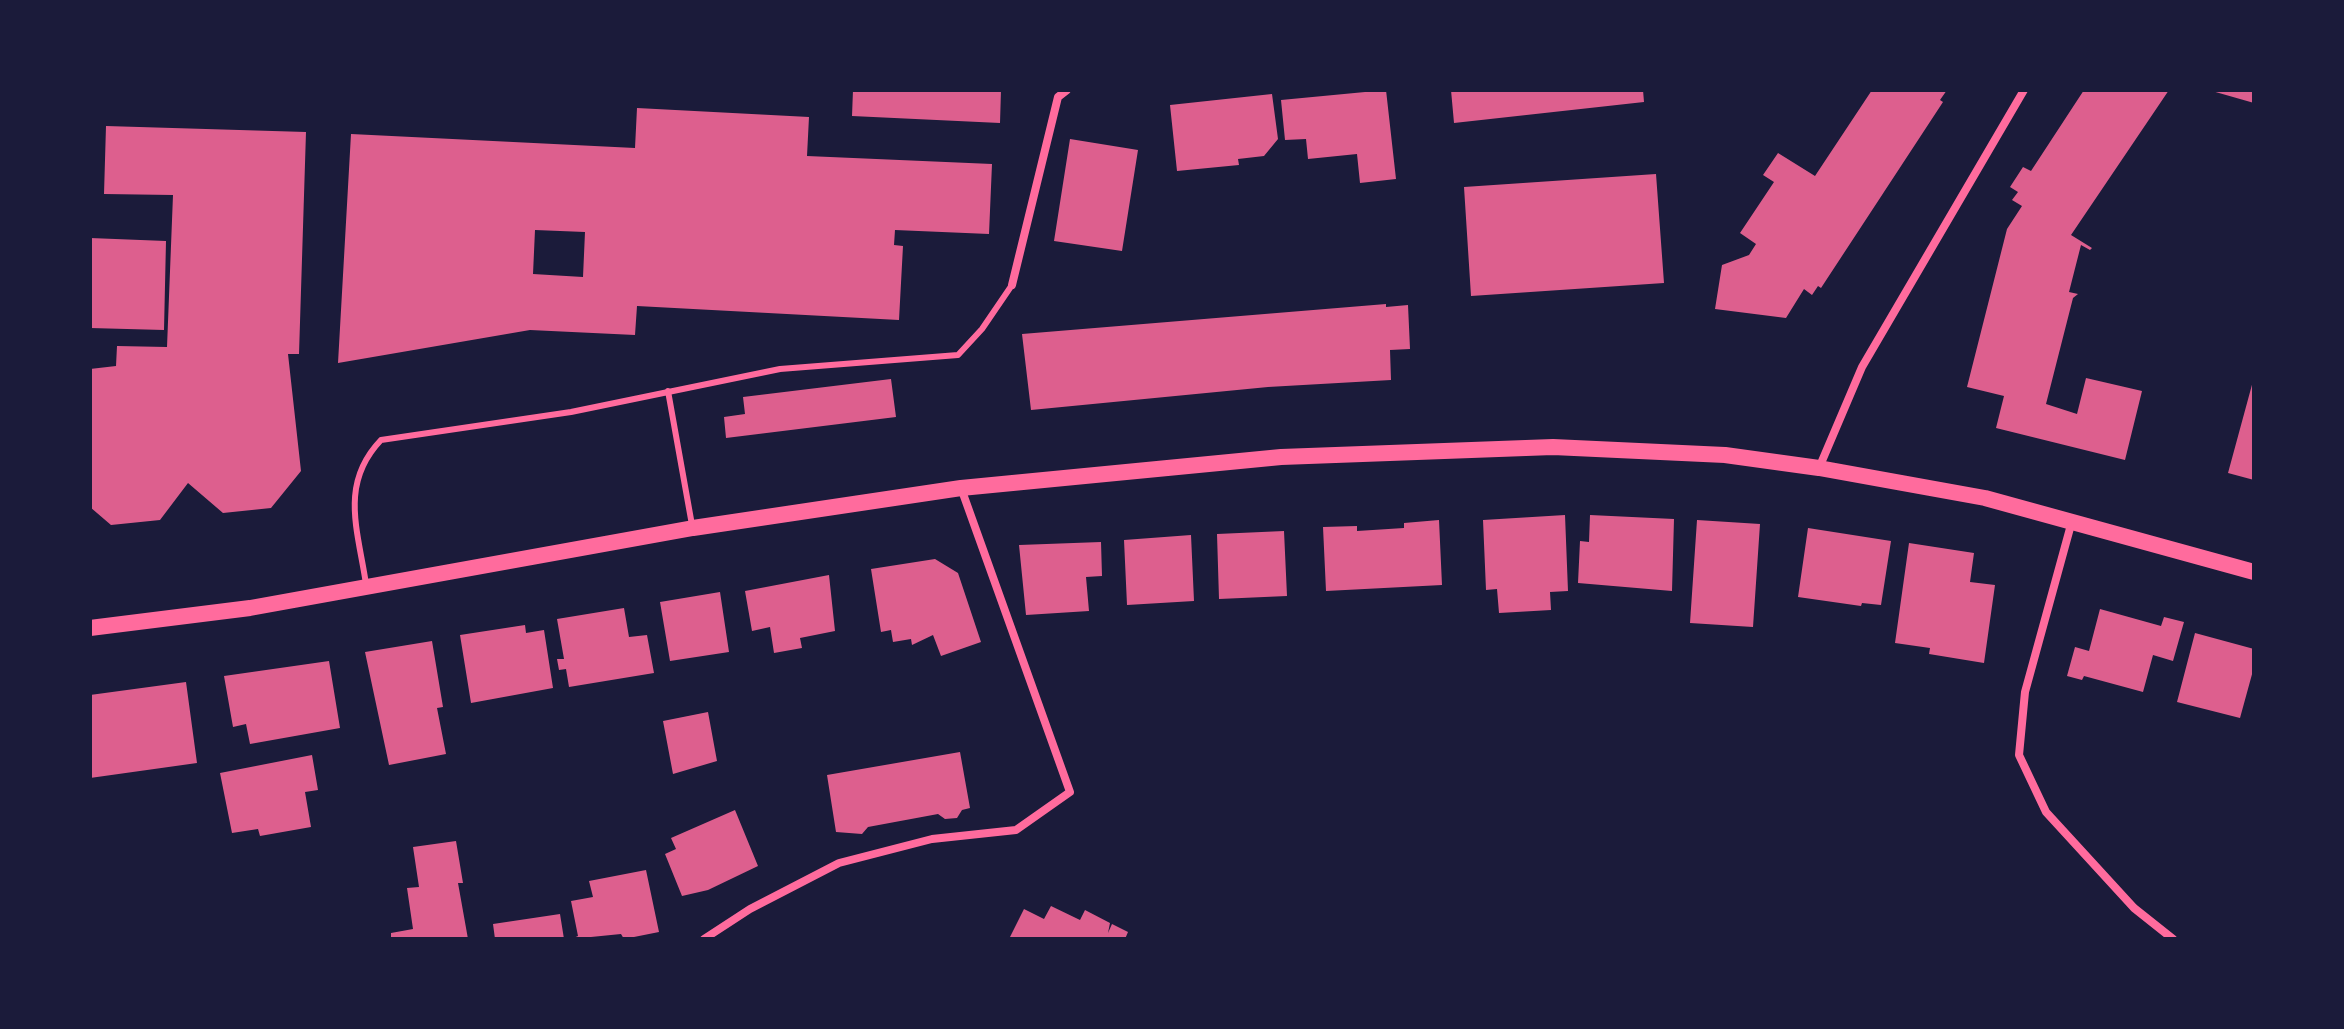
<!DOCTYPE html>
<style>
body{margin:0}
#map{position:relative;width:2344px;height:1029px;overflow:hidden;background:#1b1b3a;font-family:"PT Sans Narrow",sans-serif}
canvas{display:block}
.frame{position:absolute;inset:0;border:92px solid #1b1b3a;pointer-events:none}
</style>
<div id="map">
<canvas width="2344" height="1029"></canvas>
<div class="frame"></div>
</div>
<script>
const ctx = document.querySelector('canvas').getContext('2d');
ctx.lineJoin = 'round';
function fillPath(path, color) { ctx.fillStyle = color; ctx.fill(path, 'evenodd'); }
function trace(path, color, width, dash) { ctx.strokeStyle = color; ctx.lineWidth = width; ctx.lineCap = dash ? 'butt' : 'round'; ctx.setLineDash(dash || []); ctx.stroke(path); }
fillPath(new Path2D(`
 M 853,90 L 1001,90 L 1000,123 L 852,116 Z
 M 1386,90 L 1396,179 L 1360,183 L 1357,154 L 1308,159 L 1306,139 L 1285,140 L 1281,100 Z
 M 1451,90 L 1643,90 L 1644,102 L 1454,123 Z
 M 1872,90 L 1947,90 L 1940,100 L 1943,102 L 1821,288 L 1818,286 L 1812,295 L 1804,289 L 1786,318 L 1715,309 L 1722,265 L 1749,255 L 1756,244 L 1740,233 L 1774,182 L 1763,175 L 1778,153 L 1815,176 Z
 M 2084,90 L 2169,90 L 2071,235 L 2092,248 L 2090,250 L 2081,245 L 2069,292 L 2078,294 L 2073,298 L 2046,404 L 2077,414 L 2086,378 L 2142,391 L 2125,460 L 1996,428 L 2004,396 L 1967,387 L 2007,229 L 2022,206 L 2012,200 L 2018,192 L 2010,187 L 2023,167 L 2031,171 Z
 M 2212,90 L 2254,90 L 2254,103 L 2212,91 Z
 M 1272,94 L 1278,139 L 1264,156 L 1238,159 L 1239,165 L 1177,171 L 1170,105 Z
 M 637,108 L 809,117 L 807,156 L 992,164 L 989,234 L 895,230 L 894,245 L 903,246 L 899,320 L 637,306 L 635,335 L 530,330 L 338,363 L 351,134 L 635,148 ZM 535,230 L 585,232 L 583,277 L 533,274 Z
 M 106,126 L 306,132 L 299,354 L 288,354 L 301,471 L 271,508 L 223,513 L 188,483 L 160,520 L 111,525 L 90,507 L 90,369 L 116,366 L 117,346 L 167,347 L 173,195 L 104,194 Z
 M 1070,139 L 1138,150 L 1122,251 L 1054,241 Z
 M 1656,174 L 1664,283 L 1471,296 L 1464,187 Z
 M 90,238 L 166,241 L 164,330 L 90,328 Z
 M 1386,304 L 1386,307 L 1408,305 L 1410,349 L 1390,350 L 1391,380 L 1268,387 L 1031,410 L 1022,334 Z
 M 891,379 L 896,417 L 726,438 L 724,417 L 745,414 L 743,397 Z
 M 2253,381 L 2254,381 L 2254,480 L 2228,473 Z
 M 1565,515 L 1568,591 L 1550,592 L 1551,610 L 1499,613 L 1497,589 L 1486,590 L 1483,520 Z
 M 1590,515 L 1674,519 L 1672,591 L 1578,583 L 1580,541 L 1589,542 Z
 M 1439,520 L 1442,585 L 1326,591 L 1323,527 L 1357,526 L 1357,531 L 1404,528 L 1404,523 Z
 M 1697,520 L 1760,524 L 1753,627 L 1690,623 Z
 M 1808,528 L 1891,541 L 1881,605 L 1862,603 L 1861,606 L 1798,597 Z
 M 1284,531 L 1287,596 L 1219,599 L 1217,534 Z
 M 1191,535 L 1194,601 L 1127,605 L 1124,540 Z
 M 1101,542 L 1102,576 L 1086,577 L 1089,611 L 1026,615 L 1019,545 Z
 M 1909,543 L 1974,553 L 1970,582 L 1995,585 L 1984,663 L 1929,654 L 1930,648 L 1895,643 Z
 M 935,559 L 958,573 L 981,642 L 941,656 L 933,635 L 912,645 L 911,639 L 893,642 L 891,630 L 881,632 L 871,569 Z
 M 829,575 L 835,631 L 800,638 L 802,648 L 774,653 L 770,627 L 752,631 L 745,591 Z
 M 720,592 L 729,652 L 670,661 L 660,602 Z
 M 624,608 L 629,637 L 647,635 L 654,673 L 569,687 L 566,669 L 559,670 L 557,659 L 564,659 L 557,619 Z
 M 2100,609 L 2161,626 L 2164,617 L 2184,622 L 2173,661 L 2153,655 L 2143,692 L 2084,676 L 2082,680 L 2067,676 L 2075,647 L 2089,651 Z
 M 525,625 L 526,633 L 544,630 L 553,688 L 471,703 L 460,635 Z
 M 2195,633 L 2254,649 L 2254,667 L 2240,718 L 2177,702 Z
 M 432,641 L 443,707 L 437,708 L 446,754 L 389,765 L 365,652 Z
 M 329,661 L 340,728 L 250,744 L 246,724 L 233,727 L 224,676 Z
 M 186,682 L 197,763 L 90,778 L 90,695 Z
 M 708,712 L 717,761 L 673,774 L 663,721 Z
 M 960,752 L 970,808 L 962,810 L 957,818 L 945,819 L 938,814 L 868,827 L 862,834 L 836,832 L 827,775 Z
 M 312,755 L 318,790 L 305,792 L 311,827 L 260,836 L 258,829 L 232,833 L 220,773 Z
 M 735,810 L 758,866 L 708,890 L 682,896 L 665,854 L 676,849 L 671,838 Z
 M 456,841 L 463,883 L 458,883 L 468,939 L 391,939 L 391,933 L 413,929 L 407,888 L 419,887 L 413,847 Z
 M 646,870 L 659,932 L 624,939 L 621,934 L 571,939 L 578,936 L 571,901 L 593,897 L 589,881 Z
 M 1051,906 L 1080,920 L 1085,910 L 1110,923 L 1108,933 L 1112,924 L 1128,932 L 1125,939 L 1009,939 L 1024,909 L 1044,919 Z
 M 560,914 L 564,939 L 495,939 L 493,924 Z`), '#dd5f8e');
trace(new Path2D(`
 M 668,391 L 692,525
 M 366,584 C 358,530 339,484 381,440 L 571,412 L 780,369 L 958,355 L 982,329 L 1012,285`), '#ff6b9d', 6);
trace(new Path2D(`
 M 1012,285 L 1058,97 L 1067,90
 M 1819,468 L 1862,367 L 2024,90
 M 2072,521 L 2025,692 L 2019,755 L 2046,812 L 2134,908 L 2173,939
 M 704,939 L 750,909 L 839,863 L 932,839 L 1016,830 L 1070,792 L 961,488`), '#ff6b9d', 8);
trace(new Path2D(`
 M 90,628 L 250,608 L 693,528 L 961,488 L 1281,457 L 1553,447 L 1725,455 L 1819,468 L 1985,498 L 2254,572`), '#ff6b9d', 16);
</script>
